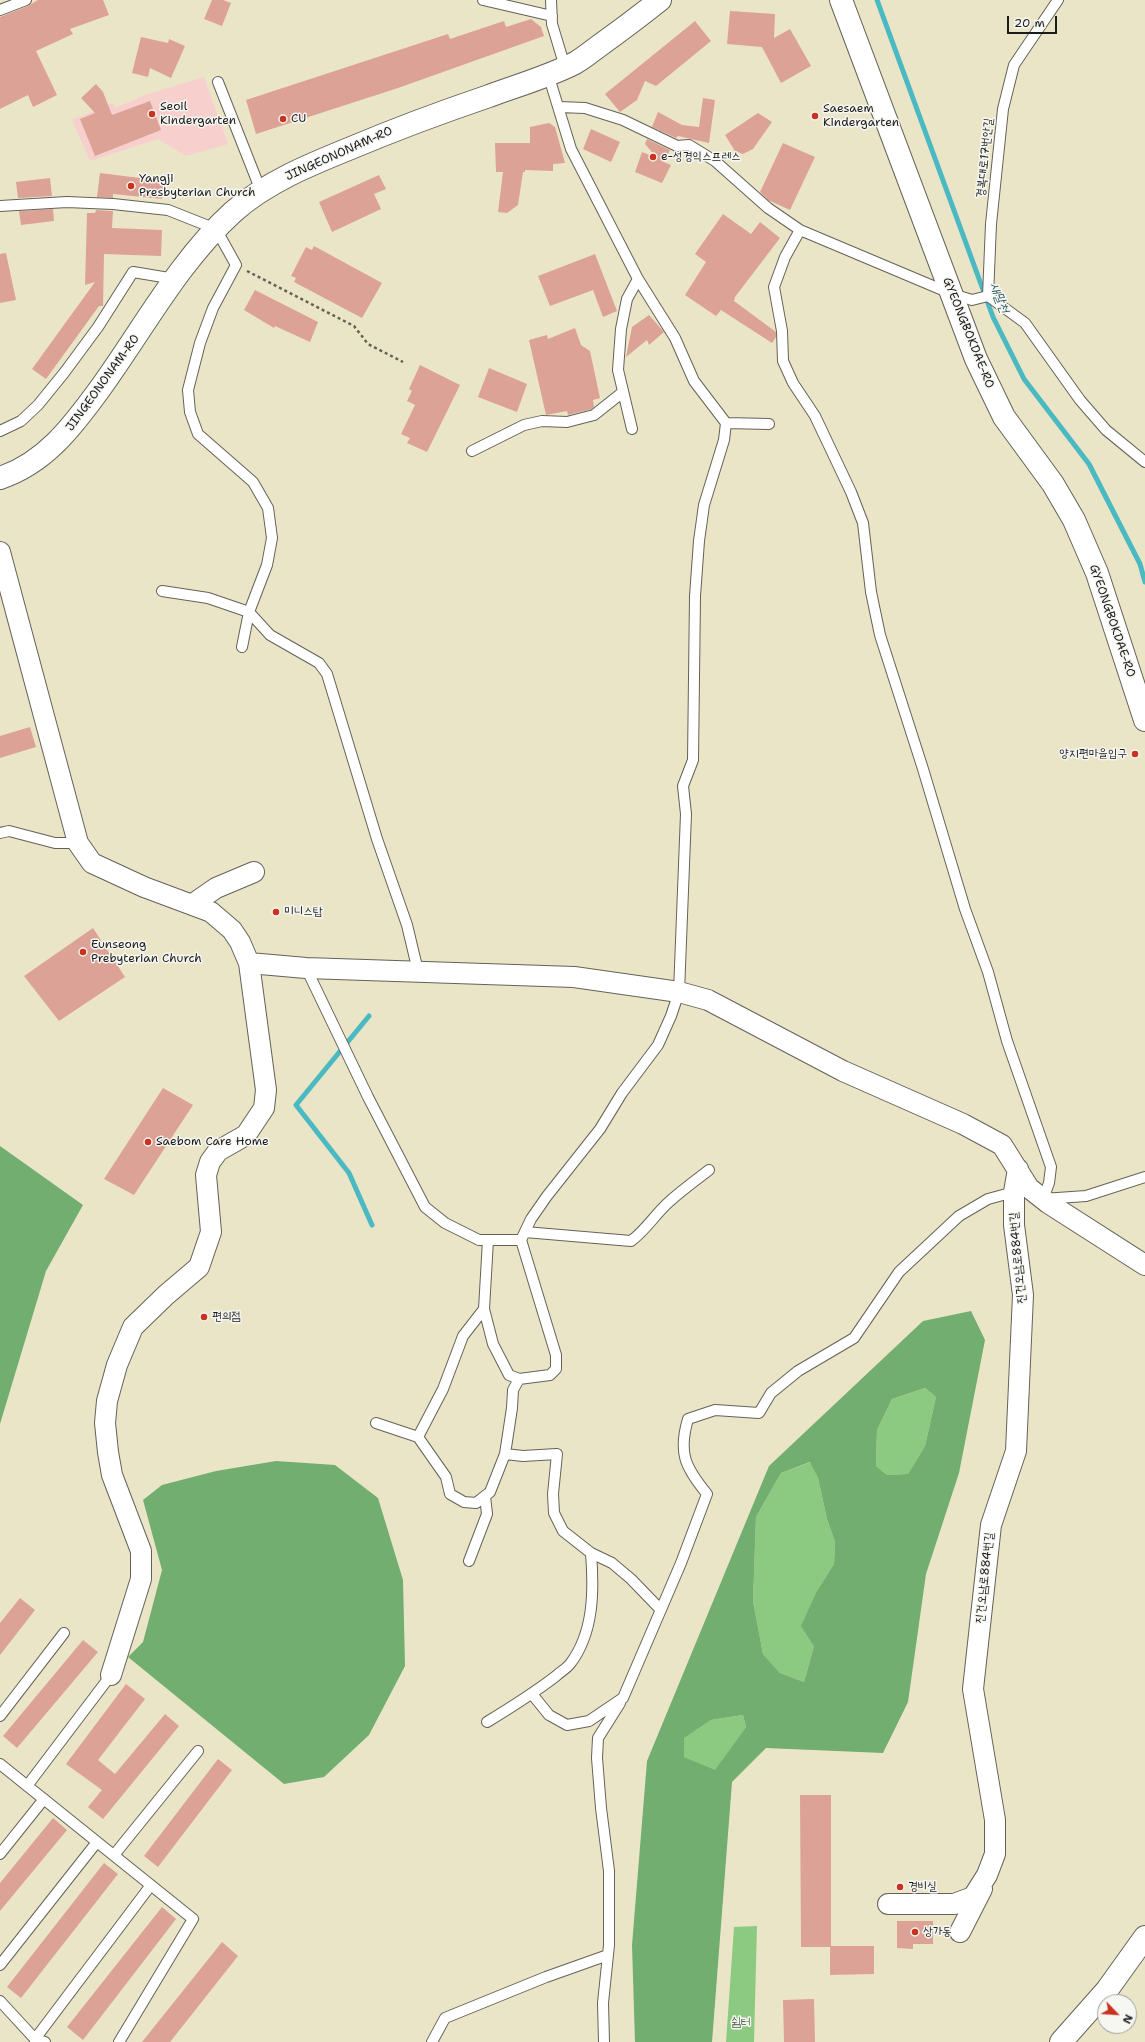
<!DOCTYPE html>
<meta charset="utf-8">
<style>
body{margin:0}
#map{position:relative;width:1145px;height:2042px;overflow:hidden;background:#ebe5c8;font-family:"Shantell Sans",sans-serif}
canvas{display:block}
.north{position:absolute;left:1097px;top:1994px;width:40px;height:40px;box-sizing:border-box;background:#f6f6f2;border:1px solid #9f9f9c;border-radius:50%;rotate:115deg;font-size:11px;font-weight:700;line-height:16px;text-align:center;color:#1c1c1c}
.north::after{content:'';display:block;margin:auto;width:14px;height:18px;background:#c8321e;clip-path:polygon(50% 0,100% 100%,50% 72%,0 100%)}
.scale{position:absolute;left:1007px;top:16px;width:50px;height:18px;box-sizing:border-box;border:2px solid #1c1c1c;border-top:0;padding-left:5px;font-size:12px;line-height:14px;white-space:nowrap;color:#1c1c1c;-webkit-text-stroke:3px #f6f6f2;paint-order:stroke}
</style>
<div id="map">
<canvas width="1145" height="2042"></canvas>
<div class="north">N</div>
<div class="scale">20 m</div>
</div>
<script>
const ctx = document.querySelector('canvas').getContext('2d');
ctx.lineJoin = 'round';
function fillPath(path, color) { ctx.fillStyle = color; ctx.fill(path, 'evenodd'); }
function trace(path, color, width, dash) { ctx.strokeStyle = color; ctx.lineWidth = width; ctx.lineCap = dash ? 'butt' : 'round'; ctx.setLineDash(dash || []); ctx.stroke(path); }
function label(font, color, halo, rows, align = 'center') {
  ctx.font = font + ' "Shantell Sans","Poor Story",sans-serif'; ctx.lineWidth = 3; ctx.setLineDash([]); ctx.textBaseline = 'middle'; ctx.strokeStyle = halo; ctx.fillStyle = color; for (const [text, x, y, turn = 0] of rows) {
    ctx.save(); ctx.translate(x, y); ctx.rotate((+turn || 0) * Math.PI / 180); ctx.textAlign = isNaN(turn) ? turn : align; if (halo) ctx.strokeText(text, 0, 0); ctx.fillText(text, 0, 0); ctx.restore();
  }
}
fillPath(new Path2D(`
 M 204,77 L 228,144 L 186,156 L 158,139 L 90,161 L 72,120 L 113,103 L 115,108 L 148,94 Z`), '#f7d0cd');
fillPath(new Path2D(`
 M 925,1388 L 936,1397 L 925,1446 L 908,1474 L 887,1475 L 876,1466 L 877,1430 L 892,1399 Z
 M 811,1462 L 818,1478 L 827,1519 L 835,1542 L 834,1564 L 817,1591 L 814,1646 L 804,1682 L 780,1673 L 763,1654 L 753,1601 L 756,1517 L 781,1473 Z
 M 743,1715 L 746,1727 L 715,1771 L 684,1757 L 683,1738 L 711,1720 Z
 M 757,1926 L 754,2042 L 726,2042 L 734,1927 Z`), '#8cca81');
fillPath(new Path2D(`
 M 0,1146 L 83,1205 L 46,1271 L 0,1424 Z
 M 971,1311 L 985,1340 L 959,1473 L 926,1574 L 908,1702 L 883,1753 L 766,1748 L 732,1782 L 712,2042 L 635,2042 L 632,1945 L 647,1761 L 769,1466 L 923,1321 ZM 925,1388 L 936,1397 L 925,1446 L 908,1474 L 887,1475 L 876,1466 L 877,1430 L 892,1399 ZM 810,1462 L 818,1478 L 827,1519 L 835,1542 L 834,1564 L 817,1591 L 801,1626 L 814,1646 L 804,1682 L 780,1673 L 763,1654 L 753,1601 L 756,1517 L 781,1473 ZM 743,1715 L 746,1727 L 715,1770 L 684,1757 L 684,1738 L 711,1720 Z
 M 276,1461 L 335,1465 L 378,1498 L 403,1580 L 405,1666 L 369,1735 L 324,1777 L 284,1784 L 128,1657 L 143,1642 L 162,1570 L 143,1500 L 162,1485 L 216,1471 Z`), '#71ae6f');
trace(new Path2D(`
 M 877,0 L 993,317 L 1024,379 L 1089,464 L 1140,564 L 1145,582
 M 369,1016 L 296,1105 L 349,1173 L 372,1225`), '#4ab9c1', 5);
fillPath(new Path2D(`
 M 38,0 L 103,0 L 109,15 L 70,29 L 73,34 L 36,51 L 57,95 L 33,107 L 28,95 L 0,109 L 0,17 L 28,6 Z
 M 212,0 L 223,0 L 231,3 L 222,26 L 204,19 Z
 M 730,11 L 775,14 L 774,38 L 790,29 L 811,66 L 781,83 L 762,47 L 727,44 Z
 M 531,19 L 541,27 L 544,36 L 398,88 L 256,134 L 246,100 L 448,34 L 450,39 L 504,21 L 506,27 Z
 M 695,21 L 711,41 L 656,86 L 645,81 L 637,100 L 620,112 L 605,94 Z
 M 141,37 L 168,43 L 169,39 L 185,46 L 171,78 L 150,68 L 148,77 L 132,73 Z
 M 96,84 L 103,92 L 112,115 L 150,101 L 161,130 L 95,156 L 80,119 L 95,113 L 81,98 Z
 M 703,98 L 715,100 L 709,143 L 678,136 L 676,138 L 652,127 L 658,112 L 682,125 L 699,127 Z
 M 758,113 L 772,122 L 753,149 L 743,154 L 735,151 L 725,135 Z
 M 549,123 L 555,127 L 565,163 L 553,164 L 553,171 L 525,170 L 525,172 L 523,172 L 518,205 L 507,213 L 498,212 L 503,172 L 496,172 L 495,143 L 530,143 L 530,127 Z
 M 591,129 L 620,142 L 611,162 L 583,149 Z
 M 647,139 L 670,150 L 664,162 L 671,165 L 662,183 L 635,172 L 642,152 L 657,158 L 645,144 Z
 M 783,143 L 815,157 L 790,210 L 768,200 L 760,192 Z
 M 100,173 L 164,181 L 162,199 L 113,194 L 113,198 L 97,197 Z
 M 379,175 L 386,189 L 374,194 L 381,209 L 332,232 L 319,202 Z
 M 50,178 L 52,196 L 18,198 L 16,182 Z
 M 53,209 L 54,221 L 21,225 L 19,211 Z
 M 96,210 L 113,211 L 112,228 L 162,230 L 161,256 L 104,254 L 103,306 L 99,306 L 46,379 L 32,369 L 95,282 L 85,285 L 87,213 L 95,213 Z
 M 723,214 L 751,234 L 760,222 L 780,238 L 735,297 L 734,301 L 776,332 L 776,337 L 772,343 L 721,310 L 716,316 L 685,295 L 706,262 L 695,254 Z
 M 314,246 L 382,283 L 362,318 L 294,282 L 296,278 L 291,276 L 306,247 L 312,250 Z
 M 6,253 L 16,300 L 0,303 L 0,254 Z
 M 595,254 L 617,311 L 603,317 L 593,290 L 550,306 L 538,276 Z
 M 255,290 L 318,322 L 310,342 L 275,326 L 274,328 L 244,310 Z
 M 649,315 L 664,332 L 649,345 L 647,340 L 626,357 L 632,327 Z
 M 575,328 L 581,345 L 590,351 L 600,398 L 593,400 L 594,407 L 592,409 L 568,415 L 567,411 L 546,415 L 529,340 L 547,335 L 548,339 Z
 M 420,365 L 460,385 L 427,452 L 407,443 L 410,438 L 401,434 L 415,405 L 407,401 L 412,391 L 409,389 Z
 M 489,368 L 527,384 L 517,412 L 478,397 Z
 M 30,727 L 36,747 L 0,758 L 0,736 Z
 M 93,928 L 125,977 L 59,1021 L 24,976 Z
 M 163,1088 L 193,1105 L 134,1195 L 104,1179 Z
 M 20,1598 L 35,1610 L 0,1655 L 0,1623 Z
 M 83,1640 L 98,1652 L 17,1748 L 3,1736 Z
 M 126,1684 L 145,1699 L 98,1760 L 115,1774 L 165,1714 L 179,1726 L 103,1819 L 88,1807 L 102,1790 L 66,1764 Z
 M 218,1759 L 232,1770 L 158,1867 L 144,1856 Z
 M 800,1795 L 831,1795 L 831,1946 L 874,1946 L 874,1974 L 830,1975 L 830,1947 L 801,1947 Z
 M 53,1818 L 67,1830 L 0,1911 L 0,1883 Z
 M 104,1863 L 118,1874 L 21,1998 L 7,1987 Z
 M 162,1907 L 176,1919 L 83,2040 L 67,2027 Z
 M 897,1921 L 933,1921 L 933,1944 L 913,1944 L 913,1949 L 897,1948 Z
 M 222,1942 L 238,1956 L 170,2042 L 142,2042 Z
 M 814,1999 L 815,2042 L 784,2042 L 783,2000 Z`), '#dca295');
const lane = new Path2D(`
 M 483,0 L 552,16
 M 551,0 L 552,24 L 565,67
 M 0,10 L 26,0
 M 218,82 L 261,191
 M 559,107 L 585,108 L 623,120 L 677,146 L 689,145 L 715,161 L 768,208 L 800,230 L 952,294 L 972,300 L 988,296
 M 0,206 L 67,202 L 113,204 L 168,210 L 216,229 L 236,265 L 213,308 L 200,343 L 188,390 L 190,412 L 198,434 L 253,482 L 268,508 L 272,538 L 267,565 L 249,612 L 242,647
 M 800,230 L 785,257 L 774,287 L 782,331 L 783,361 L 793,383 L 815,416 L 851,492 L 863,523 L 871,592 L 880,635 L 923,769 L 965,909 L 988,972 L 1007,1041 L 1051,1167 L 1049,1183 L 1043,1199 L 1086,1196 L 1145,1177
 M 988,296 L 991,224 L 1003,109 L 1014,65 L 1058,0
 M 988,296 L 1025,323 L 1080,400 L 1106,430 L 1145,462
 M 726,423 L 769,424
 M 632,429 L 618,370 L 621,329 L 627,299 L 638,279
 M 0,431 L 21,421 L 38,405 L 64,373 L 98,327 L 133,272 L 175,279
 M 472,451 L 524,425 L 542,421 L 567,422 L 594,415 L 623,392
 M 162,591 L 208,598 L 249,612 L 270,635 L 319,663 L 327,674 L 377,839 L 407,925 L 418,971
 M 0,833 L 9,831 L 55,843 L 78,843
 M 306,968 L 368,1097 L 425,1207 L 445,1223 L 479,1240 L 521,1240 L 531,1219 L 547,1196 L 600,1129 L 622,1093 L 658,1045 L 671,1016 L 679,992 L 686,814 L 683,786 L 693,760 L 695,596 L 699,541 L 704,505 L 724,440 L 726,423 L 694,381 L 675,338 L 638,279 L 571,149 L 548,74
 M 525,1232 L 631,1241 C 647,1229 655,1214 670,1201 C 682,1190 696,1180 709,1170
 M 488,1240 L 484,1309 L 493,1344 L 509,1375 L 519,1379 L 550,1375 L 556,1369 L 556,1355 L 521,1240
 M 376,1423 L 418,1437 L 446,1477 L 450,1494 L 464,1502 L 476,1503 L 490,1492 L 505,1454 L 512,1408 L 513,1390 L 519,1379
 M 418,1437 L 443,1389 L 463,1336 L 484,1309
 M 505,1454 L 523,1456 L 557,1454 L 553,1494 L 554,1513 L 563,1531 L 591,1553 L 612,1563 L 631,1579 L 661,1610
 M 469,1561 L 487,1514 L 485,1496
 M 532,1694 L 549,1715 L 567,1725 L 589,1721 L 623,1698 L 681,1563 L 707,1494 C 685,1467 678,1453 688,1419 L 715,1410 L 759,1413 L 771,1393 L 798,1371 L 854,1338 L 899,1272 L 959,1216 L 988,1199 L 1014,1192
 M 0,1716 L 64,1633
 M 487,1722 C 510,1708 534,1693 556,1676 C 560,1672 566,1669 570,1664 C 594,1633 594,1590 591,1553
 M 0,1764 L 193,1919 L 119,2042
 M 27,1786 L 111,1675
 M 0,1854 L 44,1799
 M 114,1855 L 198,1751
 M 0,1965 L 97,1842
 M 0,2001 L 35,2039 L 35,2042
 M 45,2042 L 35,2039 L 151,1885
 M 432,2042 L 445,2018 L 546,1977 L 608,1955
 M 604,2042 L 603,2003 L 609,1945 L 609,1871 L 601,1808 L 597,1758 L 598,1738 L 620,1703`);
const street = new Path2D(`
 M 0,552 L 78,843 L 92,863 L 144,887 L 211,912 L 232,930 L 240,942 L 249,963 L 266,1090 L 264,1108 L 246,1135 L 218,1151 L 210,1162 L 206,1175 L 211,1232 L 199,1267 L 166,1295 L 133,1327 L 117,1365 L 107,1401 L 105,1423 L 108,1452 L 112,1475 L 141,1551 L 141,1579 L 111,1675
 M 193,904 L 216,888 L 254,872
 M 249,963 L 306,968 L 574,977 L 679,992 L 708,1000 L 843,1071 L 963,1124 L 1002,1145 L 1029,1188 L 1048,1203 L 1145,1265
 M 888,1904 L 954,1904 L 973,1897 L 987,1875 L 995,1854 L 995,1820 L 973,1689 L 991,1525 L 1016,1451 L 1023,1295 L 1014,1225 L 1014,1192 L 1018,1169
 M 960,1932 L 982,1889`);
const secondary = new Path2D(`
 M 841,0 L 976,359 L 1004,417 L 1053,484 L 1074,520 L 1097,573 L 1145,720
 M 0,478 C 45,463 72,427 99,390 C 142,331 178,262 233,212 C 267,182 309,165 351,148 C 396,129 442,112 489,96 C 516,86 550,76 575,63 C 584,58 592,51 599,46 C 620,31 640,16 660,0
 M 1061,2042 L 1107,1990 L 1145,1937`);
trace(lane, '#646258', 12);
trace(street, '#646258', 22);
trace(secondary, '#646258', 24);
trace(new Path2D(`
 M 247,271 L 354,326 L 368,344 L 403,362`), '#646258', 2.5, [3, 3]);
trace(lane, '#fff', 10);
trace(street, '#fff', 20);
trace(secondary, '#fff', 22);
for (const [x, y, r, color] of [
 [152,114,4,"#c8321e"],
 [815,116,4,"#c8321e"],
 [283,119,4,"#c8321e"],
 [653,157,4,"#c8321e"],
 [131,186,4,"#c8321e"],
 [1135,754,4,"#c8321e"],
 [276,912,4,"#c8321e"],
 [83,952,4,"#c8321e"],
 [148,1142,4,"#c8321e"],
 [204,1317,4,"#c8321e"],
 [900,1887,4,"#c8321e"],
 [915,1932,4,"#c8321e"]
]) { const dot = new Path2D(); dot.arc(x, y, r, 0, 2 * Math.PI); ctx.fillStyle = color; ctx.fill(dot); trace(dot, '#f6f6f2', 1.5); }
label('12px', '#1c1c1c', '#f6f6f2', [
 ["Seoil",160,107],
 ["Kindergarten",160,121],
 ["Saesaem",823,109],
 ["Kindergarten",823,123],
 ["CU",291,119],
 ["e-성경익스프레스",661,157],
 ["Yangji",139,179],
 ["Presbyterian Church",139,193],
 ["양지편마을입구",1127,754,"right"],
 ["미니스탑",284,912],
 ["Eunseong",91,945],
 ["Prebyterian Church",91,959],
 ["Saebom Care Home",156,1142],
 ["편의점",212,1317],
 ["경비실",908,1887],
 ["상가동",923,1932]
], 'left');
label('12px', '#1c1c1c', '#f6f6f2', [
 ["JINGEONONAM-RO",339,154,-24],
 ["경복대로17번안길",985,158,-84],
 ["GYEONGBOKDAE-RO",968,333,68],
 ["JINGEONONAM-RO",103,383,-54],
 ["GYEONGBOKDAE-RO",1112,621,71],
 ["진건오남로884번길",1018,1258,-95],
 ["진건오남로884번길",985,1578,-84]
]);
label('12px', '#43593f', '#f6f6f2', [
 ["쉼터",741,2023]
]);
label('italic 13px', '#2e5b5e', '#f6f6f2', [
 ["새말천",999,298,69]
]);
</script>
